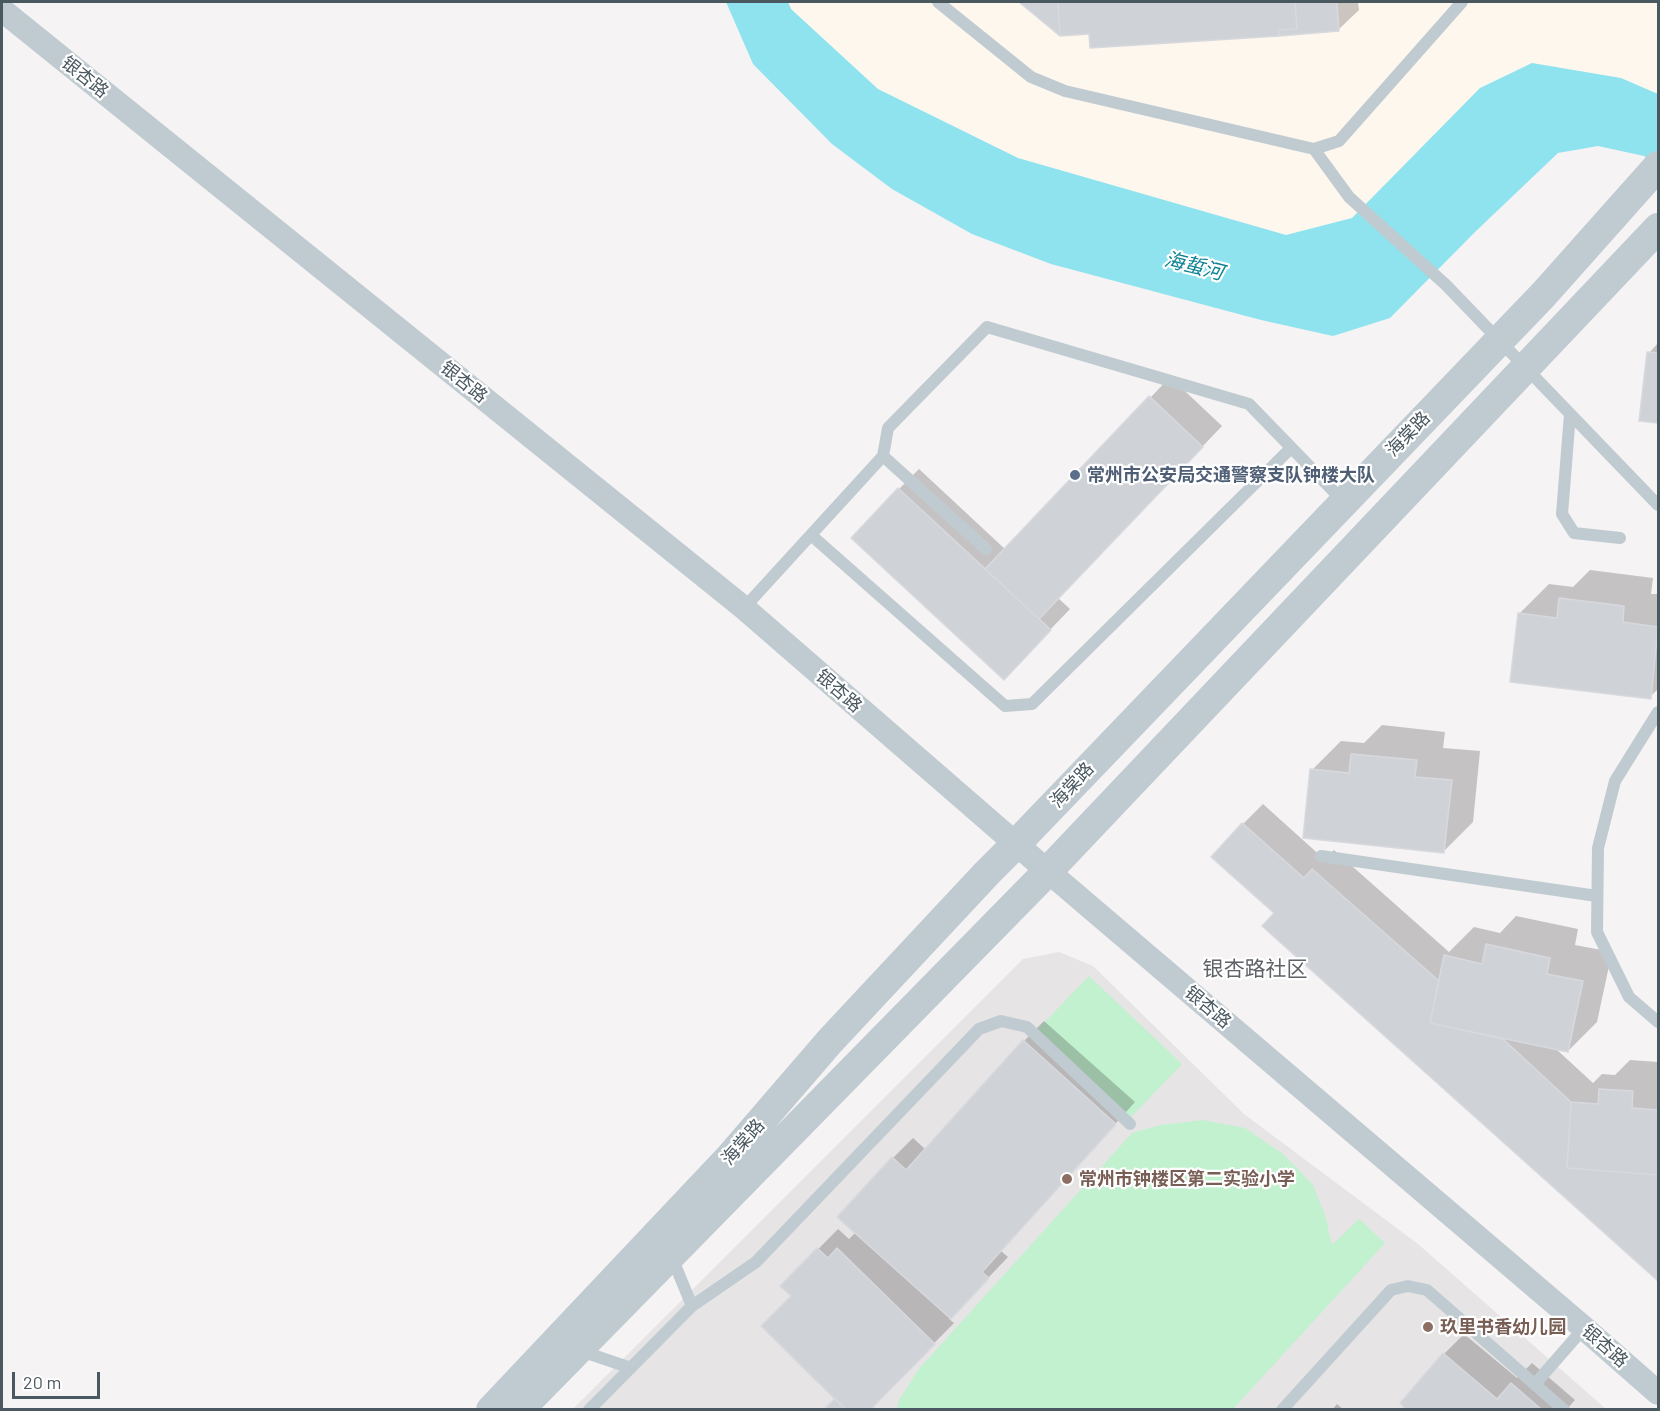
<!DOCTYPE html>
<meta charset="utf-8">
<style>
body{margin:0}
#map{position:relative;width:1660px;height:1411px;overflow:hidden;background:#f5f3f3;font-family:Barlow,sans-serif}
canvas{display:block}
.frame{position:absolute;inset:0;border:3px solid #4a5860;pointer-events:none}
.scale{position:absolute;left:12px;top:1372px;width:88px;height:27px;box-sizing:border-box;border:3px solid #4a5860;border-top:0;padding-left:8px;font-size:18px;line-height:21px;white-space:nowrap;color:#4a5860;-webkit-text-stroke:4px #fff;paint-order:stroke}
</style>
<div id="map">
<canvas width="1660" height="1411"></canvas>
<div class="frame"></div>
<div class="scale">20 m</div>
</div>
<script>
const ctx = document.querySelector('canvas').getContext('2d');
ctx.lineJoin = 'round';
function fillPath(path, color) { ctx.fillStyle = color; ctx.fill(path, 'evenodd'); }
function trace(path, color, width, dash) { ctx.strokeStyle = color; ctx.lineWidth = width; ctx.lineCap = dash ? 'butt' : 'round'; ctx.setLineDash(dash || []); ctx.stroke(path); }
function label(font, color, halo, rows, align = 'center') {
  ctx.font = font + ' Barlow,"Noto Sans SC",sans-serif'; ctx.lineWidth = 4.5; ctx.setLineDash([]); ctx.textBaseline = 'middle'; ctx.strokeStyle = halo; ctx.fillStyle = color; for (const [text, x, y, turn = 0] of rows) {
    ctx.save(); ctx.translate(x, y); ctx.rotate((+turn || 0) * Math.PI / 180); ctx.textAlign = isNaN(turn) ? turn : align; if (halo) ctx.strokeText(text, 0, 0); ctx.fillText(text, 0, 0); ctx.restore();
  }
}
fillPath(new Path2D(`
 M 788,2 L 1658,2 L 1658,94 L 1621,78 L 1480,88 L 1352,218 L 1286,235 L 1018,158 L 878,89 L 791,9 Z`), '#fdf7ee');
fillPath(new Path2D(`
 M 1059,952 L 1093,966 L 1244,1114 L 1418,1244 L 1606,1409 L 572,1410 L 1023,959 Z`), '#e6e4e5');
fillPath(new Path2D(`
 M 1089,976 L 1182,1064 L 1131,1117 L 1038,1029 Z
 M 1203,1120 L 1245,1128 L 1283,1154 L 1313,1185 L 1325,1215 L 1332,1245 L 1359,1219 L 1385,1243 L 1233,1409 L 897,1409 L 899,1400 L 918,1370 L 1132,1133 L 1161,1125 Z`), '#c2f1d0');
fillPath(new Path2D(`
 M 726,2 L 788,2 L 791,9 L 878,89 L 1018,158 L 1286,235 L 1352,218 L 1480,88 L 1532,63 L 1621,78 L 1658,94 L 1658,167 L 1644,156 L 1598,146 L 1558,153 L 1475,232 L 1390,318 L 1333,336 L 1261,320 L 1051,264 L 972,234 L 892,189 L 832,144 L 753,64 Z`), '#8fe3ee');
fillPath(new Path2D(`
 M 1021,2 L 1358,2 L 1359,10 L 1338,30 L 1090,32 L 1061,34 Z
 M 1658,343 L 1658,422 L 1640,420 L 1649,353 Z
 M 1170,377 L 1222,426 L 1058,598 L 1070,609 L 1024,657 L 899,489 L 919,469 L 1006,550 Z
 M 1590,570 L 1653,578 L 1651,594 L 1658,594 L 1658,689 L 1650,697 L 1520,613 L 1549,584 L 1573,587 Z
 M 1382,725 L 1445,732 L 1443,748 L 1480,751 L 1473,822 L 1444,851 L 1312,770 L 1341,741 L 1364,743 Z
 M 1263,804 L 1324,859 L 1334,850 L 1449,952 L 1474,927 L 1500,933 L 1516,916 L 1578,929 L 1575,945 L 1612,952 L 1597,1022 L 1568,1051 L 1555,1048 L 1593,1083 L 1602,1074 L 1615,1075 L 1630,1060 L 1658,1062 L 1658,1173 L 1571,1167 L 1571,1170 L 1658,1176 L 1658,1279 L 1264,926 L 1276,913 L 1243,824 Z
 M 1044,1021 L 1135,1102 L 1001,1251 L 1008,1257 L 949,1319 L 954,1323 L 873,1405 L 874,1410 L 826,1410 L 837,1398 L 793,1296 L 782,1286 L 838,1229 L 849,1239 L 856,1232 L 893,1158 L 913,1138 L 926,1150 L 1024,1041 Z
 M 1464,1334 L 1517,1378 L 1532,1363 L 1575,1400 L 1566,1410 L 1410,1410 L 1402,1403 L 1444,1354 Z
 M 1337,1404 L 1344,1410 L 1332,1410 Z`), '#0003');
const building = new Path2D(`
 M 1019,2 L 1058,2 L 1060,36 Z
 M 1058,2 L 1295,2 L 1297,29 L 1278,30 L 1279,36 L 1090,48 L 1089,34 L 1060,36 Z
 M 1295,2 L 1337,2 L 1339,31 L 1279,36 L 1278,30 L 1297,29 Z
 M 1647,352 L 1658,353 L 1658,423 L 1639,421 Z
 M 1149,396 L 1203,447 L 1039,619 L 985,569 Z
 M 898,488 L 1051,630 L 1004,680 L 851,538 Z
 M 1559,598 L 1624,606 L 1623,622 L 1658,627 L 1651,699 L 1510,682 L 1518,613 L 1557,618 Z
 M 1351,754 L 1417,760 L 1415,777 L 1452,780 L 1444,853 L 1303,838 L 1310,769 L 1349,773 Z
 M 1242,823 L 1304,878 L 1312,869 L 1439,981 L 1430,1023 L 1503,1039 L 1571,1102 L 1567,1168 L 1658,1175 L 1658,1281 L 1262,926 L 1274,913 L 1211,857 Z
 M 1486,944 L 1550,958 L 1547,974 L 1583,981 L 1568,1052 L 1430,1023 L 1444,955 L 1482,964 Z
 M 1023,1040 L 1116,1124 L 982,1272 L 989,1278 L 951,1319 L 837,1217 L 892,1157 L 906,1170 Z
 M 1599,1089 L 1633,1091 L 1632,1108 L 1658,1110 L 1658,1175 L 1567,1168 L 1571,1102 L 1598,1104 Z
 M 817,1248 L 828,1258 L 837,1248 L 935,1344 L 870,1410 L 846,1410 L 761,1326 L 791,1296 L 780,1286 Z
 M 1443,1353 L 1497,1399 L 1511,1383 L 1542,1410 L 1407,1410 L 1400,1403 Z
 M 835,1398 L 846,1410 L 824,1410 Z`);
fillPath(building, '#cfd2d7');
trace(building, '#d7d9de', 1.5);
trace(new Path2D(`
 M 938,2 L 1031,77 L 1065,91 L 1314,149 L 1339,141 L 1462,2
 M 1314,149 L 1349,197 L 1446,285 L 1658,505
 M 1570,414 L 1562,514 L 1574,533 L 1620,538
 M 883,456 L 986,549
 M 811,535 L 1005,706 L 1032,704 L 1291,448
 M 744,608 L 883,456 L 888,428 L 987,327 L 1249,404 L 1344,502
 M 1658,712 L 1615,781 L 1598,848 L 1597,932 L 1629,997 L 1658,1022
 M 1321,856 L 1597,896
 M 671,1255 L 692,1306
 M 578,1350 L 631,1368
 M 1535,1384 L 1584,1328
 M 589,1410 L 692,1306 L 756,1262 L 979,1029 L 1001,1021 L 1027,1027 L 1130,1124
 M 1282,1410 L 1391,1290 L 1408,1286 L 1427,1290 L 1564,1410`), '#c0cbd1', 12);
trace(new Path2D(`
 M 2,10 L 744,608 L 1016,844 L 1584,1328 L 1658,1393`), '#c0cbd1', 24);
trace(new Path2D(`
 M 491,1410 L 730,1157 L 830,1041 L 987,873 L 1016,844 L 1544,294 L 1658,166
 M 519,1410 L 1048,871 L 1658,228`), '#c0cbd1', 30);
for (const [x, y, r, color] of [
 [1075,475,6,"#5c6f8a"],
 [1067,1179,6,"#8d6e63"],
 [1428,1327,6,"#8d6e63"]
]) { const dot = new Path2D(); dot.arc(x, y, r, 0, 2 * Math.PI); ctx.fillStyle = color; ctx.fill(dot); trace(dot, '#fff', 2); }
label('18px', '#4a5860', '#fff', [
 ["银杏路",85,77,39],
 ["银杏路",464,382,39],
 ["海棠路",1408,434,-46],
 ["银杏路",839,691,41],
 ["海棠路",1072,785,-47],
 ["银杏路",1208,1007,40],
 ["海棠路",743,1142,-49],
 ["银杏路",1605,1346,41]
]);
label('bold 18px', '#4e5e75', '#fff', [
 ["常州市公安局交通警察支队钟楼大队",1087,475]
], 'left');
label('bold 18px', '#785e54', '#fff', [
 ["常州市钟楼区第二实验小学",1079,1179],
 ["玖里书香幼儿园",1440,1327]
], 'left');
label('italic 20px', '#0c8292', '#fff', [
 ["海蜇河",1194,266,14]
]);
label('21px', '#5f6368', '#fff', [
 ["银杏路社区",1255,969]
]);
</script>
